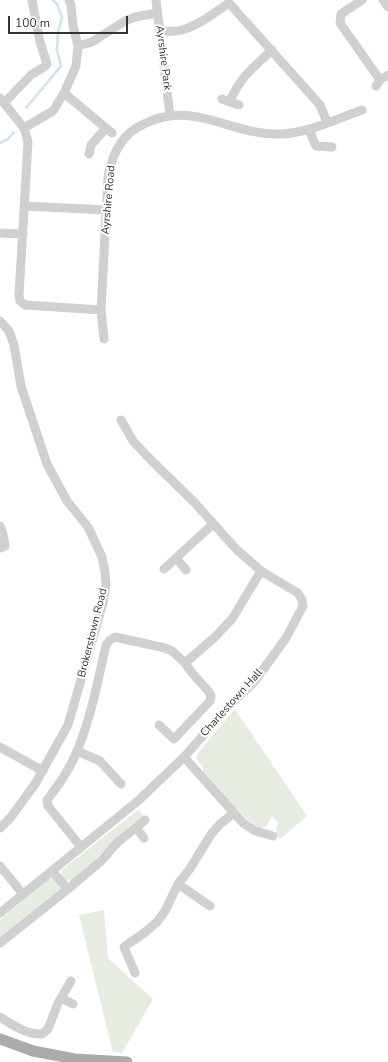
<!DOCTYPE html>
<style>
body{margin:0}
#map{position:relative;width:388px;height:1062px;overflow:hidden;background:#fff;font-family:"Nunito Sans",sans-serif}
canvas{display:block}
.scale{position:absolute;left:8px;top:16px;width:120px;height:18px;box-sizing:border-box;border:2px solid #333;border-top:0;padding-left:5px;font-size:12px;line-height:14px;white-space:nowrap;color:#333;-webkit-text-stroke:3px #fff;paint-order:stroke}
</style>
<div id="map">
<canvas width="388" height="1062"></canvas>
<div class="scale">100 m</div>
</div>
<script>
const ctx = document.querySelector('canvas').getContext('2d');
ctx.lineJoin = 'round';
function fillPath(path, color) { ctx.fillStyle = color; ctx.fill(path, 'evenodd'); }
function trace(path, color, width, dash) { ctx.strokeStyle = color; ctx.lineWidth = width; ctx.lineCap = dash ? 'butt' : 'round'; ctx.setLineDash(dash || []); ctx.stroke(path); }
function label(font, color, halo, rows, align = 'center') {
  ctx.font = font + ' "Nunito Sans",sans-serif'; ctx.lineWidth = 4; ctx.setLineDash([]); ctx.textBaseline = 'middle'; ctx.strokeStyle = halo; ctx.fillStyle = color; for (const [text, x, y, turn = 0] of rows) {
    ctx.save(); ctx.translate(x, y); ctx.rotate((+turn || 0) * Math.PI / 180); ctx.textAlign = isNaN(turn) ? turn : align; if (halo) ctx.strokeText(text, 0, 0); ctx.fillText(text, 0, 0); ctx.restore();
  }
}
fillPath(new Path2D(`
 M 235,709 L 307,816 L 280,839 C 275,833 276,829 278,822 L 272,816 C 270,820 267,827 262,828 C 251,829 212,782 203,772 L 203,768 L 196,758 L 198,753 Z
 M 139,809 L 143,816 L 124,831 L 76,878 L 71,881 L 65,880 L 61,874 L 62,870 Z
 M 51,878 C 57,879 60,883 61,889 L 0,939 L 0,920 L 47,880 Z
 M 104,910 L 108,958 L 153,999 L 122,1053 L 113,1052 L 79,915 Z`), '#e6ecdf');
trace(new Path2D(`
 M 26,108 L 61,66 L 57,50 L 58,32 L 62,17 L 57,4 L 53,0
 M 0,143 L 8,139 L 14,132`), '#cfe2ee', 2.5);
trace(new Path2D(`
 M 156,0 L 170,116
 M 362,0 L 341,14 L 340,23 L 380,80
 M 383,0 L 388,7
 M 160,31 C 167,31 175,32 182,30 C 199,25 214,13 229,3 L 320,105 L 327,122
 M 78,46 L 92,42 L 125,21 L 135,17 L 157,13
 M 376,86 L 380,80 L 388,75
 M 64,93 L 112,133
 M 0,98 L 24,128 L 28,142 L 19,295 L 20,301 L 25,305 L 101,310
 M 222,99 L 239,105
 M 230,101 C 241,76 253,68 272,50
 M 4,103 L 31,75 L 44,67 L 47,64 L 40,42 L 32,0
 M 24,128 L 53,111 L 64,93 L 76,66 L 78,46 L 73,26 L 71,5 L 69,0
 M 309,130 L 316,146 L 332,147
 M 89,154 L 91,145 L 106,128
 M 24,206 L 107,210
 M 0,233 L 23,234
 M 0,321 L 9,331 L 14,345 L 21,386 L 47,464 L 67,501 L 88,527 L 102,557 L 105,572 L 106,585 L 103,603 L 68,725 L 35,784 L 11,817 L 0,828
 M 104,339 L 101,310 L 108,177 C 112,155 122,133 144,124 C 152,120 161,117 170,116 C 206,111 243,136 281,134 C 309,133 336,119 362,110
 M 0,526 L 3,534 L 5,546 L 0,548
 M 176,558 L 186,570
 M 164,569 L 213,524
 M 185,663 L 215,637 L 232,619 L 261,571
 M 0,747 L 43,771
 M 77,751 L 100,761 L 121,784
 M 184,757 L 243,823 L 255,831 L 273,836
 M 136,828 L 144,838
 M 81,847 L 48,806 L 47,800 C 58,786 70,769 77,751 C 91,718 98,680 106,645 L 110,640 L 115,637 L 165,648 L 172,651 L 185,663 L 193,674 L 209,692 L 211,696 L 210,701 L 174,739 L 159,725
 M 0,866 L 23,894
 M 178,884 L 210,906
 M 68,889 L 101,861 L 117,843 L 145,820
 M 0,913 L 139,800 L 184,757 L 231,704 L 254,682 L 286,638 L 303,606 L 302,600 L 298,593 L 261,571 L 236,549 L 195,503 L 151,460 L 133,441 L 121,420
 M 0,943 L 68,889 L 52,871
 M 135,973 L 124,947 L 144,933 L 157,922 L 165,911 L 178,884 L 189,870 L 212,833 L 220,824 L 234,813
 M 61,998 L 73,1004
 M 0,1017 C 13,1025 27,1035 42,1034 L 48,1029 L 58,1003 L 71,981`), '#d0d0d0', 9);
trace(new Path2D(`
 M 0,1039 L 33,1051 L 75,1059 L 127,1062`), '#ababab', 11);
label('11px', '#333', '#fff', [
 ["Ayrshire Park",163,58,83],
 ["Ayrshire Road",109,200,-85],
 ["Brokerstown Road",93,633,-76],
 ["Charlestown Hall",232,703,-48]
]);
</script>
